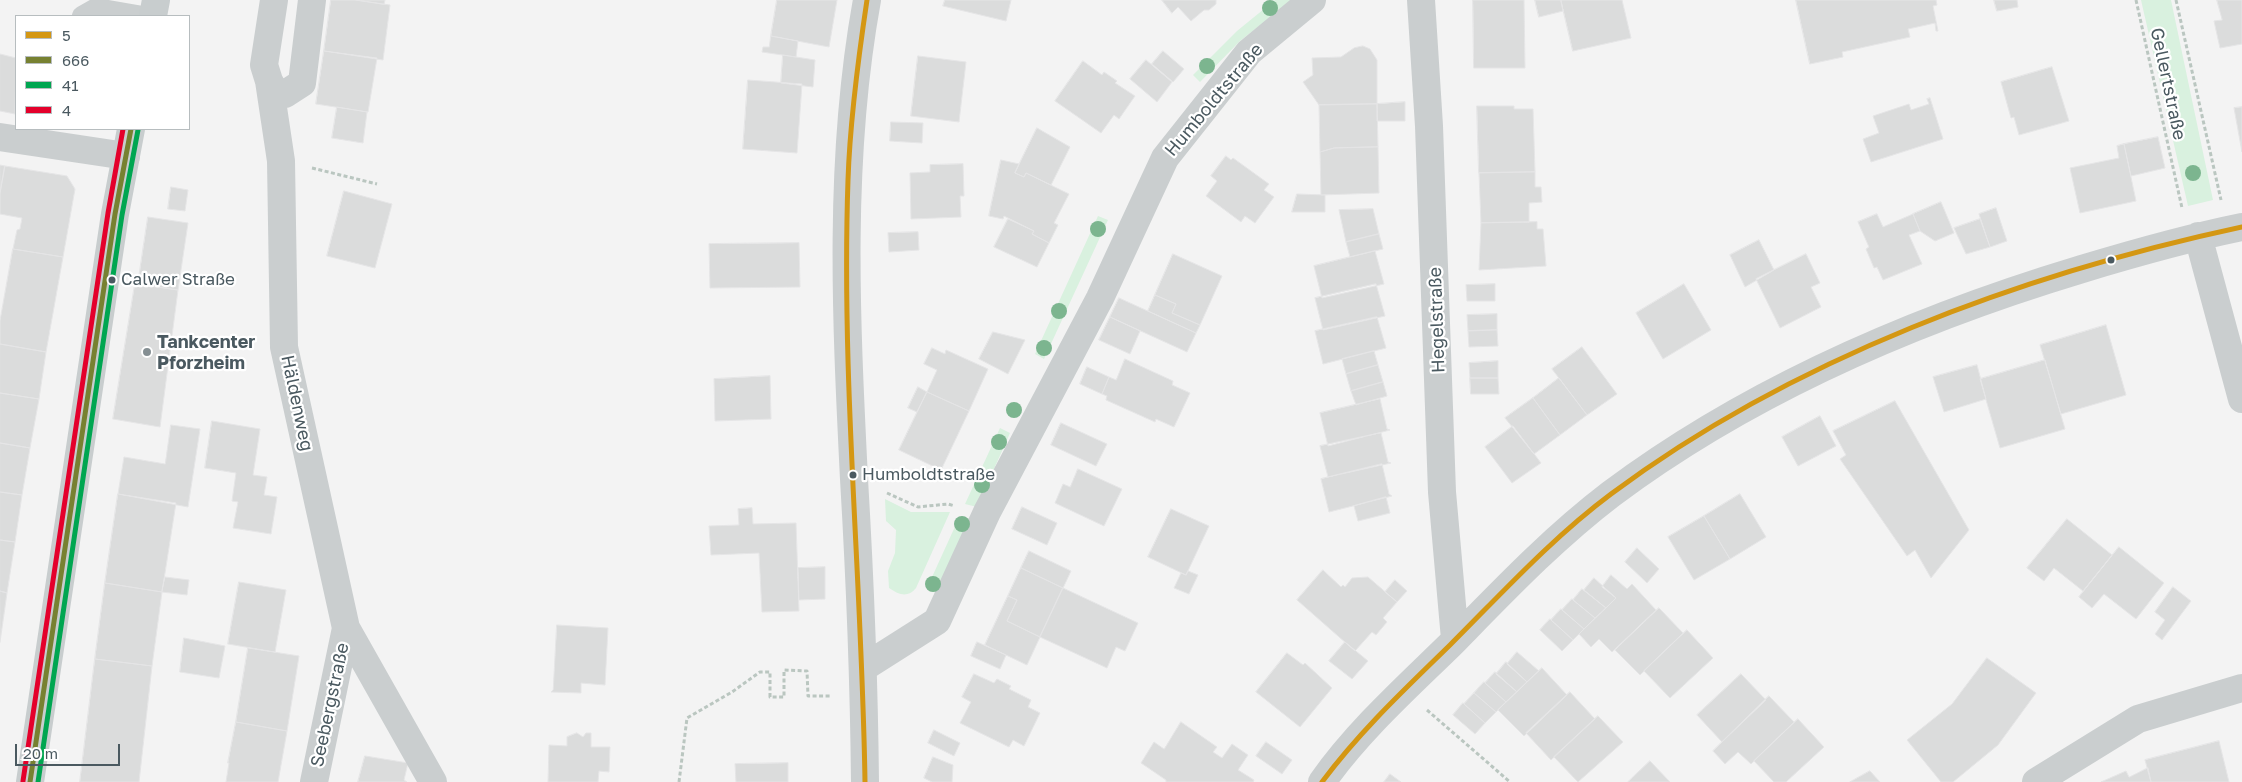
<!DOCTYPE html>
<meta charset="utf-8">
<style>
body{margin:0}
#map{position:relative;width:2242px;height:782px;overflow:hidden;background:#f3f3f3;font-family:"Golos Text",sans-serif}
canvas{display:block}
.legend{position:absolute;left:15px;top:15px;width:175px;height:115px;box-sizing:border-box;background:#fff;border:1px solid #b7bdbf;margin:0;padding:6px 9px;list-style:none;font-size:15px;color:#4a5960}
.legend li{display:flex;align-items:center;gap:10px;height:25px}
.legend b{width:25px;border:1px solid #b7bdbf}
.scale{position:absolute;left:15px;top:744px;width:105px;height:22px;box-sizing:border-box;border:2px solid #4a5960;border-top:0;padding-left:6px;font-size:15px;line-height:18px;white-space:nowrap;color:#4a5960;-webkit-text-stroke:4px #fff;paint-order:stroke}
</style>
<div id="map">
<canvas width="2242" height="782"></canvas>
<ul class="legend">
<li><b style="height:6px;background:#d49713"></b>5</li>
<li><b style="height:6px;background:#778131"></b>666</li>
<li><b style="height:6px;background:#00a651"></b>41</li>
<li><b style="height:6px;background:#e4002b"></b>4</li>
</ul>
<div class="scale">20 m</div>
</div>
<script>
const ctx = document.querySelector('canvas').getContext('2d');
ctx.lineJoin = 'round';
function fillPath(path, color) { ctx.fillStyle = color; ctx.fill(path, 'evenodd'); }
function trace(path, color, width, dash) { ctx.strokeStyle = color; ctx.lineWidth = width; ctx.lineCap = dash ? 'butt' : 'round'; ctx.setLineDash(dash || []); ctx.stroke(path); }
function label(font, color, halo, rows, align = 'center') {
  ctx.font = font + ' "Golos Text",sans-serif'; ctx.lineWidth = 4.5; ctx.setLineDash([]); ctx.textBaseline = 'middle'; ctx.strokeStyle = halo; ctx.fillStyle = color; for (const [text, x, y, turn = 0] of rows) {
    ctx.save(); ctx.translate(x, y); ctx.rotate((+turn || 0) * Math.PI / 180); ctx.textAlign = isNaN(turn) ? turn : align; if (halo) ctx.strokeText(text, 0, 0); ctx.fillText(text, 0, 0); ctx.restore();
  }
}
fillPath(new Path2D(`
 M 1275,0 L 1292,0 L 1240,41 L 1200,82 L 1193,75 L 1237,31 Z
 M 2141,0 L 2171,0 L 2213,200 L 2188,206 Z
 M 1098,216 L 1108,220 L 1044,359 L 1035,354 Z
 M 1000,428 L 1010,433 L 977,507 L 965,504 Z
 M 885,499 L 911,512 L 950,512 L 916,588 C 908,598 899,595 889,588 L 888,571 L 895,553 L 896,530 L 886,521 Z
 M 958,520 L 970,520 L 936,593 L 927,588 Z`), '#d9f1df');
const building = new Path2D(`
 M 331,0 L 356,0 L 390,5 L 383,60 L 324,51 Z
 M 356,0 L 385,0 L 384,4 Z
 M 777,0 L 837,0 L 829,47 L 771,36 Z
 M 945,0 L 1011,0 L 1006,21 L 943,6 Z
 M 1162,0 L 1216,0 L 1216,4 L 1209,10 L 1204,10 L 1191,21 L 1178,7 L 1172,13 Z
 M 1473,0 L 1524,0 L 1525,68 L 1474,68 Z
 M 1535,0 L 1561,0 L 1563,11 L 1539,17 Z
 M 1561,0 L 1622,0 L 1631,38 L 1573,51 Z
 M 1796,0 L 1936,0 L 1937,5 L 1933,6 L 1938,31 L 1936,31 L 1935,23 L 1908,29 L 1910,37 L 1842,52 L 1843,57 L 1810,64 Z
 M 1994,0 L 2017,0 L 2018,7 L 1997,11 Z
 M 2217,0 L 2242,0 L 2242,44 L 2220,48 L 2214,21 L 2222,20 Z
 M 771,36 L 798,41 L 796,57 L 762,52 L 763,47 L 769,47 Z
 M 1363,46 L 1370,49 L 1377,60 L 1377,104 L 1319,105 L 1303,82 L 1313,75 L 1312,58 L 1341,57 L 1354,48 Z
 M 324,51 L 377,58 L 368,112 L 316,104 Z
 M 1163,51 L 1184,69 L 1173,82 L 1152,64 Z
 M 0,54 L 16,58 L 15,114 L 0,111 Z
 M 783,55 L 815,60 L 813,87 L 781,83 Z
 M 918,56 L 966,62 L 959,122 L 911,116 Z
 M 1146,60 L 1172,82 L 1157,102 L 1130,79 Z
 M 1083,61 L 1102,75 L 1104,72 L 1117,81 L 1115,83 L 1135,96 L 1119,119 L 1114,115 L 1101,133 L 1055,101 Z
 M 2052,67 L 2069,121 L 2019,135 L 2014,117 L 2011,118 L 2001,82 Z
 M 748,80 L 802,84 L 797,153 L 743,149 Z
 M 1930,98 L 1943,139 L 1871,162 L 1863,139 L 1879,133 L 1873,116 L 1909,104 L 1911,110 L 1929,104 L 1927,99 Z
 M 1405,102 L 1405,121 L 1377,121 L 1377,104 Z
 M 1377,104 L 1378,147 L 1334,148 L 1320,152 L 1319,105 Z
 M 1477,106 L 1514,106 L 1514,109 L 1533,109 L 1535,172 L 1479,173 Z
 M 337,107 L 367,112 L 363,143 L 332,138 Z
 M 2242,107 L 2242,152 L 2234,108 Z
 M 891,122 L 923,123 L 922,143 L 890,141 Z
 M 1037,128 L 1070,147 L 1051,185 L 1026,173 L 1024,177 L 1015,173 Z
 M 2158,137 L 2165,168 L 2131,176 L 2124,144 Z
 M 2124,144 L 2136,201 L 2080,213 L 2070,168 L 2119,158 L 2117,146 Z
 M 1378,147 L 1379,193 L 1321,195 L 1320,152 L 1334,148 Z
 M 1226,156 L 1231,160 L 1233,158 L 1269,184 L 1264,190 L 1274,197 L 1255,223 L 1245,216 L 1241,222 L 1206,196 L 1217,181 L 1211,176 Z
 M 1001,160 L 1019,164 L 1015,173 L 1024,177 L 1026,173 L 1069,194 L 1054,223 L 1058,225 L 1049,243 L 1032,234 L 1034,231 L 1004,216 L 1003,219 L 989,216 Z
 M 963,164 L 964,196 L 960,196 L 961,217 L 911,219 L 910,173 L 930,172 L 930,165 Z
 M 0,165 L 5,166 L 0,193 Z
 M 5,166 L 67,176 L 75,189 L 63,257 L 13,249 L 17,230 L 20,229 L 22,218 L 0,214 L 0,193 Z
 M 1535,172 L 1535,187 L 1541,187 L 1542,202 L 1529,203 L 1529,222 L 1481,223 L 1479,173 Z
 M 171,187 L 188,190 L 185,211 L 168,209 Z
 M 344,191 L 392,204 L 375,268 L 327,256 Z
 M 1297,194 L 1325,195 L 1325,212 L 1292,212 Z
 M 1941,202 L 1954,233 L 1935,241 L 1920,231 L 1913,214 Z
 M 1996,208 L 2007,241 L 1990,247 L 1979,214 Z
 M 1373,209 L 1379,234 L 1346,242 L 1339,210 Z
 M 1877,214 L 1883,227 L 1913,214 L 1920,231 L 1909,235 L 1922,264 L 1883,280 L 1877,267 L 1874,268 L 1866,249 L 1869,247 L 1858,222 Z
 M 148,217 L 188,223 L 178,290 L 138,284 Z
 M 1008,219 L 1034,231 L 1032,234 L 1049,243 L 1037,267 L 994,247 Z
 M 1980,219 L 1990,247 L 1966,254 L 1954,228 Z
 M 1537,222 L 1537,229 L 1543,229 L 1546,266 L 1479,270 L 1481,223 Z
 M 918,232 L 919,250 L 889,252 L 888,233 Z
 M 1379,234 L 1383,249 L 1350,257 L 1346,242 Z
 M 1759,240 L 1774,270 L 1745,287 L 1730,255 Z
 M 799,243 L 800,287 L 710,288 L 709,244 Z
 M 13,249 L 63,257 L 46,352 L 0,344 L 0,321 Z
 M 1375,251 L 1384,284 L 1322,298 L 1314,266 Z
 M 1173,254 L 1222,276 L 1200,325 L 1172,313 L 1176,304 L 1155,295 Z
 M 1806,254 L 1820,283 L 1811,287 L 1821,307 L 1780,328 L 1756,279 Z
 M 135,284 L 178,290 L 160,427 L 113,419 Z
 M 1376,284 L 1385,316 L 1323,330 L 1315,298 Z
 M 1495,284 L 1495,301 L 1467,301 L 1466,285 Z
 M 1684,284 L 1711,330 L 1663,359 L 1636,313 Z
 M 1155,295 L 1176,304 L 1172,313 L 1200,325 L 1196,333 L 1148,311 Z
 M 1119,298 L 1196,333 L 1187,352 L 1110,317 Z
 M 1497,314 L 1497,330 L 1468,331 L 1467,315 Z
 M 1110,317 L 1140,331 L 1130,354 L 1099,340 Z
 M 1377,317 L 1386,348 L 1323,364 L 1315,331 Z
 M 2106,325 L 2126,395 L 2061,414 L 2040,345 Z
 M 1497,330 L 1498,346 L 1469,347 L 1468,331 Z
 M 993,332 L 1025,340 L 1008,374 L 979,359 Z
 M 0,344 L 46,352 L 39,399 L 0,393 Z
 M 1582,347 L 1617,394 L 1587,415 L 1552,369 Z
 M 932,348 L 945,354 L 946,350 L 988,369 L 969,411 L 927,392 L 937,370 L 924,364 Z
 M 1374,351 L 1378,365 L 1346,374 L 1342,359 Z
 M 1125,359 L 1173,381 L 1172,385 L 1190,393 L 1174,427 L 1156,419 L 1155,422 L 1106,400 L 1107,396 L 1102,394 L 1109,377 L 1116,380 Z
 M 2045,360 L 2065,429 L 2000,448 L 1980,379 Z
 M 1498,361 L 1498,378 L 1470,378 L 1469,363 Z
 M 1378,365 L 1383,382 L 1351,391 L 1346,374 Z
 M 1977,365 L 1986,399 L 1944,412 L 1933,377 Z
 M 1087,367 L 1109,377 L 1102,394 L 1080,384 Z
 M 770,376 L 771,419 L 715,421 L 714,379 Z
 M 1470,378 L 1498,378 L 1499,394 L 1471,394 Z
 M 1559,378 L 1587,415 L 1560,435 L 1533,398 Z
 M 1383,382 L 1387,396 L 1356,405 L 1351,391 Z
 M 918,387 L 927,392 L 917,412 L 908,408 Z
 M 927,392 L 969,411 L 941,470 L 899,450 Z
 M 0,393 L 39,399 L 30,448 L 0,443 Z
 M 1533,398 L 1560,435 L 1534,454 L 1505,418 Z
 M 1380,399 L 1387,429 L 1390,430 L 1328,446 L 1320,413 Z
 M 1895,401 L 1969,530 L 1931,578 L 1915,550 L 1907,556 L 1840,459 L 1846,455 L 1833,431 Z
 M 1820,416 L 1836,446 L 1798,466 L 1782,437 Z
 M 212,421 L 260,429 L 253,475 L 267,477 L 264,495 L 277,497 L 271,534 L 233,528 L 238,502 L 232,501 L 236,473 L 205,468 Z
 M 1061,423 L 1107,444 L 1096,466 L 1051,445 Z
 M 171,425 L 200,429 L 188,507 L 118,494 L 124,457 L 165,464 Z
 M 1513,426 L 1541,463 L 1512,483 L 1485,447 Z
 M 1381,433 L 1388,462 L 1391,463 L 1328,477 L 1320,446 Z
 M 0,443 L 30,448 L 22,495 L 0,492 Z
 M 1382,464 L 1389,494 L 1392,496 L 1329,512 L 1321,479 Z
 M 1078,469 L 1122,489 L 1104,526 L 1055,503 L 1063,484 L 1070,487 Z
 M 0,492 L 22,495 L 15,542 L 0,540 Z
 M 118,494 L 176,503 L 162,592 L 105,583 Z
 M 1740,494 L 1766,537 L 1730,559 L 1704,516 Z
 M 1386,497 L 1390,513 L 1358,521 L 1354,506 Z
 M 1022,507 L 1057,523 L 1047,545 L 1012,529 Z
 M 752,508 L 753,524 L 796,523 L 799,611 L 762,612 L 759,553 L 711,555 L 709,526 L 739,525 L 738,509 Z
 M 1171,509 L 1209,526 L 1186,575 L 1148,557 Z
 M 1704,516 L 1730,559 L 1694,580 L 1668,537 Z
 M 2067,519 L 2112,555 L 2083,591 L 2054,568 L 2044,581 L 2027,568 Z
 M 0,540 L 15,542 L 7,593 L 0,591 Z
 M 2119,547 L 2164,583 L 2136,619 L 2104,594 L 2092,608 L 2079,597 Z
 M 1637,548 L 1659,569 L 1647,583 L 1625,562 Z
 M 1029,551 L 1071,571 L 1063,588 L 1021,568 Z
 M 825,567 L 825,599 L 799,600 L 798,568 Z
 M 1021,568 L 1063,588 L 1040,637 L 1007,621 L 1017,600 L 1008,596 Z
 M 1323,570 L 1341,587 L 1343,585 L 1345,587 L 1352,578 L 1368,577 L 1397,602 L 1383,618 L 1387,622 L 1376,635 L 1372,632 L 1355,651 L 1297,600 Z
 M 1188,571 L 1198,575 L 1189,594 L 1174,588 L 1181,573 L 1186,575 Z
 M 1611,575 L 1627,589 L 1632,584 L 1656,610 L 1612,652 L 1599,639 L 1591,647 L 1579,634 L 1616,598 L 1602,587 Z
 M 165,577 L 189,580 L 187,595 L 162,592 Z
 M 1594,578 L 1616,598 L 1606,608 L 1584,590 Z
 M 1395,580 L 1407,591 L 1397,602 L 1385,592 Z
 M 239,582 L 286,590 L 275,652 L 228,644 Z
 M 105,583 L 162,592 L 152,666 L 95,659 Z
 M 2173,587 L 2191,601 L 2162,640 L 2155,634 L 2165,620 L 2155,612 Z
 M 1063,588 L 1138,623 L 1125,651 L 1116,647 L 1107,668 L 1040,637 Z
 M 1582,589 L 1606,608 L 1595,618 L 1573,600 Z
 M 0,591 L 7,593 L 0,642 Z
 M 1008,596 L 1017,600 L 1007,621 L 1040,637 L 1027,665 L 985,645 Z
 M 1572,599 L 1595,618 L 1584,629 L 1562,610 Z
 M 1659,608 L 1683,633 L 1640,675 L 1615,650 Z
 M 1561,609 L 1584,629 L 1573,640 L 1551,620 Z
 M 1550,619 L 1573,640 L 1562,651 L 1540,630 Z
 M 557,625 L 608,628 L 605,685 L 581,683 L 581,693 L 551,692 L 553,690 Z
 M 1687,630 L 1713,658 L 1670,698 L 1644,671 Z
 M 184,638 L 225,646 L 219,678 L 180,672 Z
 M 977,642 L 1006,655 L 1000,669 L 971,656 Z
 M 1345,642 L 1368,661 L 1352,679 L 1329,661 Z
 M 248,648 L 299,656 L 287,731 L 236,722 Z
 M 1517,652 L 1539,671 L 1527,682 L 1507,664 Z
 M 1287,653 L 1303,665 L 1305,663 L 1332,688 L 1300,727 L 1256,692 Z
 M 1987,658 L 2036,693 L 1998,745 L 1953,782 L 1941,782 L 1907,740 L 1952,704 Z
 M 95,659 L 152,666 L 139,782 L 80,782 Z
 M 1506,662 L 1527,682 L 1517,692 L 1496,674 Z
 M 1542,668 L 1567,695 L 1524,736 L 1498,710 Z
 M 1495,672 L 1517,692 L 1506,702 L 1485,683 Z
 M 974,674 L 994,683 L 997,679 L 1011,686 L 1009,689 L 1031,700 L 1028,707 L 1040,713 L 1024,746 L 1013,740 L 1009,747 L 960,723 L 971,702 L 962,697 Z
 M 1741,674 L 1766,700 L 1722,742 L 1697,715 Z
 M 1484,682 L 1506,702 L 1496,712 L 1474,693 Z
 M 1570,692 L 1595,719 L 1551,760 L 1526,733 Z
 M 1474,693 L 1496,712 L 1485,723 L 1464,704 Z
 M 1769,696 L 1794,722 L 1751,764 L 1738,752 L 1725,764 L 1713,751 Z
 M 1463,703 L 1485,723 L 1475,734 L 1453,715 Z
 M 1598,716 L 1623,742 L 1578,782 L 1554,757 Z
 M 1798,719 L 1824,747 L 1786,782 L 1774,782 L 1754,761 Z
 M 236,722 L 287,731 L 278,782 L 226,782 L 229,763 L 228,763 Z
 M 1181,722 L 1217,747 L 1213,752 L 1222,758 L 1232,744 L 1248,755 L 1238,770 L 1254,780 L 1253,782 L 1166,782 L 1166,780 L 1141,763 L 1154,742 L 1164,749 Z
 M 934,730 L 960,743 L 954,756 L 928,743 Z
 M 577,733 L 583,737 L 586,733 L 591,733 L 591,747 L 610,747 L 609,772 L 599,771 L 598,782 L 548,782 L 549,745 L 567,746 L 567,737 Z
 M 2219,741 L 2229,782 L 2151,782 L 2145,760 Z
 M 1266,742 L 1292,760 L 1282,774 L 1256,756 Z
 M 365,756 L 408,763 L 404,780 L 407,782 L 358,782 Z
 M 933,757 L 953,765 L 952,782 L 932,782 L 924,778 Z
 M 1650,761 L 1670,782 L 1628,782 Z
 M 788,763 L 788,782 L 736,782 L 735,764 Z
 M 2148,768 L 2151,782 L 2101,782 L 2126,771 L 2129,777 Z
 M 1870,771 L 1880,782 L 1850,782 Z
 M 1390,774 L 1401,782 L 1384,782 Z`);
fillPath(building, '#dbdcdc');
trace(building, '#e5e5e6', 1);
trace(new Path2D(`
 M 2136,0 L 2182,208
 M 2176,0 L 2221,200
 M 312,168 L 377,184
 M 887,493 L 918,507 L 948,504 L 955,506
 M 1427,710 L 1510,782
 M 679,782 L 687,718 L 732,692 L 760,672 L 770,672 L 770,697 L 784,697 L 784,670 L 807,671 L 808,696 L 831,696`), '#bac6c0', 3, [4, 2.5]);
trace(new Path2D(`
 M 82,16 L 96,8 L 143,16`), '#cacecf', 20);
trace(new Path2D(`
 M 274,0 L 264,65 L 269,81 L 281,161 L 284,347 L 346,628 L 433,782
 M 1421,0 L 1429,126 L 1442,492 L 1455,639
 M 269,81 L 275,92 L 285,94 L 302,83 L 312,0
 M 0,137 L 126,156
 M 2198,236 L 2242,399
 M 863,668 L 937,621 L 987,512 L 1100,298 L 1165,158 L 1249,52 L 1312,0
 M 314,782 L 346,628
 M 865,782 C 864,681 860,580 854,479 C 846,318 838,159 867,0
 M 1322,782 C 1358,731 1406,688 1450,645 C 1502,592 1552,539 1611,494 C 1750,390 1916,319 2082,269 C 2135,253 2188,238 2242,227
 M 2036,782 L 2138,719 L 2242,688`), '#cacecf', 28);
trace(new Path2D(`
 M 153,16 L 156,0
 M 30,782 L 115,214 L 131,129`), '#c8cdce', 28);
trace(new Path2D(`
 M 865,782 C 862,581 841,381 848,180 C 850,119 858,60 867,0
 M 1322,782 C 1360,731 1405,689 1450,645 C 1502,593 1552,538 1611,494 C 1792,359 2022,274 2242,227`), '#d49713', 5);
trace(new Path2D(`
 M 30,782 L 115,214 L 131,129`), '#778131', 5);
trace(new Path2D(`
 M 38,782 L 122,215 L 138,130`), '#00a651', 5);
trace(new Path2D(`
 M 23,781 L 108,213 L 123,129`), '#e4002b', 5);
ctx.fillStyle = '#7cb58f';
for (const [x, y] of [
 [1270,8],
 [1207,66],
 [2193,173],
 [1098,229],
 [1059,311],
 [1044,348],
 [1014,410],
 [999,442],
 [982,485],
 [962,524],
 [933,584]
]) { ctx.beginPath(); ctx.arc(x, y, 8, 0, 2 * Math.PI); ctx.fill(); }
for (const [x, y, r, color] of [
 [2111,260,4.5,"#4a5960"],
 [112,280,4.5,"#4a5960"],
 [147,352,5,"#858f93"],
 [853,475,4.5,"#4a5960"]
]) { const dot = new Path2D(); dot.arc(x, y, r, 0, 2 * Math.PI); ctx.fillStyle = color; ctx.fill(dot); trace(dot, '#fff', 2); }
label('17px', '#4a5960', '#fff', [
 ["Calwer Straße",121,280],
 ["Humboldtstraße",862,475]
], 'left');
label('18px', '#4a5960', '#fff', [
 ["Gellertstraße",2168,84,78],
 ["Humboldtstraße",1214,100,-50],
 ["Hegelstraße",1437,320,-92],
 ["Häldenweg",297,403,78],
 ["Seebergstraße",330,705,-78]
]);
label('bold 18px', '#4a5960', '#fff', [
 ["Tankcenter",157,342],
 ["Pforzheim",157,363]
], 'left');
</script>
